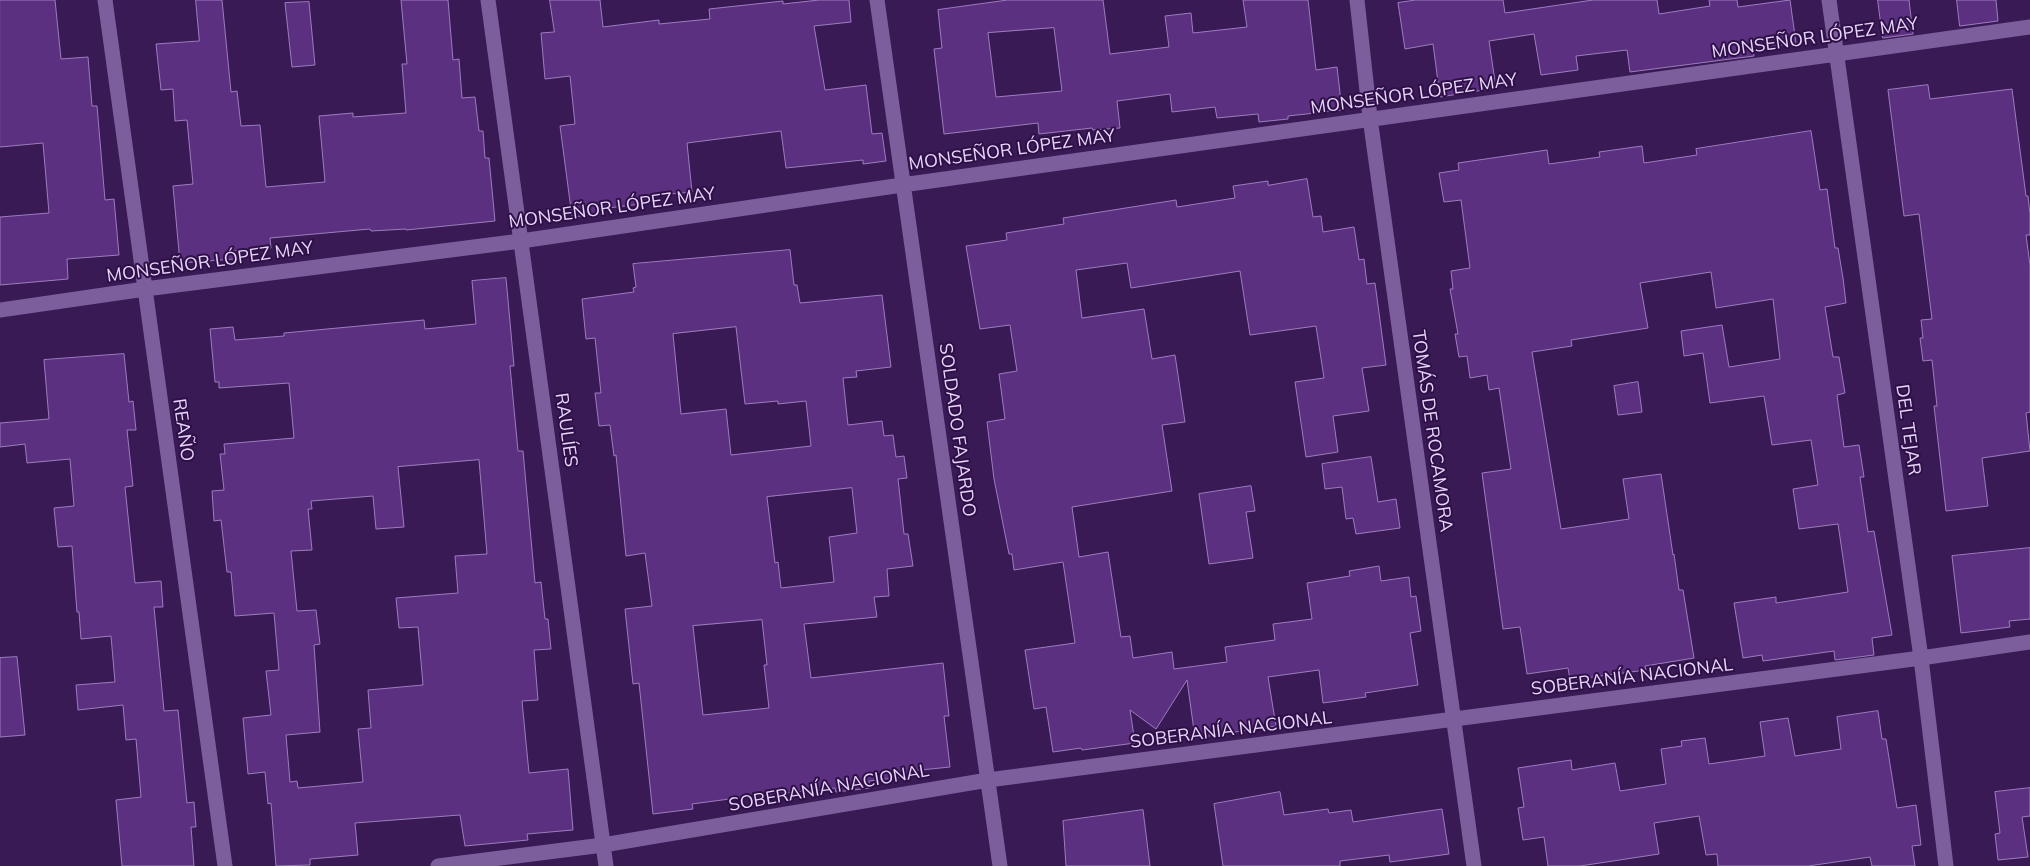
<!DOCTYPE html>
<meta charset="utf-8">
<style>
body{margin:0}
canvas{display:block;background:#391a54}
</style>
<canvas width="2030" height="866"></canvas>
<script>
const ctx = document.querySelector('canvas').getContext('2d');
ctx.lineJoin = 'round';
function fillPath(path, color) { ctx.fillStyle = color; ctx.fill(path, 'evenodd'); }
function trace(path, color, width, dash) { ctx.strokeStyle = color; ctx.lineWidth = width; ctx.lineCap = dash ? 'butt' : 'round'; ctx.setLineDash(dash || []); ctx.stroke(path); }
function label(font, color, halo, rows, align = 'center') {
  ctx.font = font + ' Mulish,sans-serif'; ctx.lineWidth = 4; ctx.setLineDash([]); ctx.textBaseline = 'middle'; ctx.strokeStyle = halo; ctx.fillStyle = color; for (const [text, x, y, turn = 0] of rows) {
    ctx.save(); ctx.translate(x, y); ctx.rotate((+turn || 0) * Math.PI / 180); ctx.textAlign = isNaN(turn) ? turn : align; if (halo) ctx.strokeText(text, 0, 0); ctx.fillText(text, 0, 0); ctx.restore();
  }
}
const building = new Path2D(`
 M 0,0 L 55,0 L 61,59 L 88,57 L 92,106 L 97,106 L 105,200 L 114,199 L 119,255 L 67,259 L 68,279 L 0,285 L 0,217 L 49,213 L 43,143 L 0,147 Z
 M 196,0 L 222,0 L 231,92 L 237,91 L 241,126 L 260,125 L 266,187 L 325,182 L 319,116 L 353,113 L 353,117 L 406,113 L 402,64 L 407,64 L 401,0 L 448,0 L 453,60 L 459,59 L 462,98 L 475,97 L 479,131 L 483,131 L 485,158 L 489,158 L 495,221 L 406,230 L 406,229 L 371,231 L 370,229 L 270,238 L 271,248 L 233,251 L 234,259 L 180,263 L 173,186 L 193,184 L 187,120 L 175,121 L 173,89 L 161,90 L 156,44 L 199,41 Z
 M 550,0 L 600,0 L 603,27 L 659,20 L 659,24 L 710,19 L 709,9 L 783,1 L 783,4 L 819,0 L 849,0 L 851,22 L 814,26 L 825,90 L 866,85 L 872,134 L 882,133 L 886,161 L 863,164 L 863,160 L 786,168 L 781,131 L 687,143 L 692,192 L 648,196 L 649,203 L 600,209 L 601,214 L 572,217 L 560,126 L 575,124 L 570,76 L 545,79 L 541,33 L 554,32 Z
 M 1008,0 L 1103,0 L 1110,54 L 1169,47 L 1165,16 L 1191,13 L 1193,33 L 1247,27 L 1243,0 L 1308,0 L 1316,70 L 1337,67 L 1342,110 L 1288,116 L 1288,119 L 1259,122 L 1258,114 L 1217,118 L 1215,107 L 1172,112 L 1170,94 L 1117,101 L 1120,128 L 1093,130 L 1092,128 L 1039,134 L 1038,123 L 944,134 L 934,49 L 942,48 L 938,10 ZM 1054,28 L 1062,91 L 996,97 L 988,33 Z
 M 1416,0 L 1503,0 L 1505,13 L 1593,0 L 1657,0 L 1659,14 L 1710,6 L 1709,0 L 1737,0 L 1738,7 L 1790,0 L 1796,43 L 1753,49 L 1754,56 L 1630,72 L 1627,50 L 1576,56 L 1578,70 L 1541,75 L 1534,34 L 1489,41 L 1496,88 L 1440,97 L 1433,44 L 1405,49 L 1398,3 Z
 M 1878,0 L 1909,0 L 1913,34 L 1883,38 Z
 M 1957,0 L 1996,0 L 1998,21 L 1960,26 Z
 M 309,2 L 315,65 L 292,67 L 285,3 Z
 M 1928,85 L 1930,99 L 2012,89 L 2026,196 L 2028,196 L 2030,214 L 2030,235 L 2026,235 L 2030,265 L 2030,412 L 2026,413 L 2030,451 L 1982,458 L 1988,506 L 1946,511 L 1934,406 L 1937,406 L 1932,360 L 1923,361 L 1920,338 L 1923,338 L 1921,320 L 1932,319 L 1919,214 L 1904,216 L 1888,90 Z
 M 1811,131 L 1820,190 L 1827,189 L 1835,248 L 1838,248 L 1843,278 L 1846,303 L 1825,307 L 1833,357 L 1839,357 L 1845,393 L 1837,395 L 1844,447 L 1859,445 L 1864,477 L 1860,477 L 1868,532 L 1874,531 L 1892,635 L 1872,638 L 1874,655 L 1835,660 L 1834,651 L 1763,661 L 1762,655 L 1743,658 L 1734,603 L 1776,597 L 1776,603 L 1848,592 L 1838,524 L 1799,529 L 1793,489 L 1818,485 L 1811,440 L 1772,445 L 1764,396 L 1710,403 L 1703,353 L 1684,356 L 1681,331 L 1722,325 L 1729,367 L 1780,359 L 1773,299 L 1716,308 L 1711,272 L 1640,283 L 1648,328 L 1571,340 L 1572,346 L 1532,352 L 1561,529 L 1629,519 L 1623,479 L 1661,474 L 1673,555 L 1674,554 L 1679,590 L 1683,590 L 1694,658 L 1645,666 L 1646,670 L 1570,680 L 1568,668 L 1527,674 L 1520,627 L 1503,629 L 1482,473 L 1511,469 L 1499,388 L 1489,390 L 1487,375 L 1470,378 L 1467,356 L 1459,357 L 1455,334 L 1458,334 L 1450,289 L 1453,289 L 1451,271 L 1470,268 L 1461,200 L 1444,202 L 1439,173 L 1459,170 L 1458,163 L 1547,150 L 1549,164 L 1600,157 L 1599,152 L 1642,146 L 1644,163 L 1697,155 L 1696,149 Z
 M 1307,179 L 1313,217 L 1321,216 L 1323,232 L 1354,227 L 1359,260 L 1364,259 L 1367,284 L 1375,283 L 1386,365 L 1362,368 L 1369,411 L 1333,416 L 1338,452 L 1306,457 L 1295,382 L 1324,378 L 1316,326 L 1250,335 L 1240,271 L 1131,288 L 1127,263 L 1076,270 L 1082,318 L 1144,309 L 1152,359 L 1175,355 L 1185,422 L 1162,425 L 1172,491 L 1072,507 L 1079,557 L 1108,552 L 1121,637 L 1130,636 L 1133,658 L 1172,652 L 1174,669 L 1227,662 L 1225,647 L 1275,640 L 1273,624 L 1312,619 L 1307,583 L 1350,576 L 1349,571 L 1379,566 L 1381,581 L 1409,577 L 1411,597 L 1416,596 L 1421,631 L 1410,633 L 1418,685 L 1365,693 L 1366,697 L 1323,703 L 1319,670 L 1268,677 L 1276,726 L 1195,738 L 1187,680 L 1156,729 L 1130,710 L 1135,743 L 1082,750 L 1081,748 L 1053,752 L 1046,707 L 1034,709 L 1025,650 L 1075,643 L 1063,562 L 1014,570 L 1012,554 L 1009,554 L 994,479 L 987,422 L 1005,419 L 999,374 L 1017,371 L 1010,325 L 980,329 L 966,246 L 1007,240 L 1006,233 L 1064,224 L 1063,218 L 1176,200 L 1177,207 L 1235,198 L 1233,186 L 1268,181 L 1268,185 Z
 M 790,250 L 794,285 L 797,285 L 800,303 L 882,295 L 891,367 L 856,371 L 857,377 L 843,378 L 848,425 L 882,421 L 884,436 L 893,435 L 896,457 L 904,456 L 907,478 L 898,479 L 904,534 L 908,534 L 913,566 L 887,569 L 889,596 L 874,597 L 877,617 L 804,624 L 811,678 L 943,663 L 949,716 L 944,716 L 950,767 L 911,771 L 911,776 L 869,781 L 870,788 L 836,792 L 835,788 L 737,798 L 692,804 L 693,809 L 653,814 L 639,683 L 633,684 L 625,609 L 652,606 L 645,553 L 626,556 L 616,455 L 614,456 L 610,425 L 599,426 L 595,393 L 601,393 L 595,338 L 586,339 L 582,299 L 634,292 L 633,288 L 636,287 L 633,264 ZM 736,327 L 745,404 L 778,401 L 778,404 L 806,401 L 811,446 L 731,455 L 726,409 L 681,414 L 673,334 ZM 852,488 L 857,533 L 829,537 L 834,582 L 781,588 L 778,562 L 775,563 L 767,497 ZM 762,620 L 767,665 L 764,665 L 769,708 L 703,715 L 693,626 Z
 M 506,278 L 514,366 L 510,366 L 518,451 L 523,451 L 535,583 L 541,582 L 545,619 L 548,619 L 551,649 L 534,650 L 538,700 L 522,701 L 529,773 L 568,769 L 573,830 L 527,834 L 528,840 L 465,846 L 460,815 L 355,823 L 358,855 L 310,859 L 310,865 L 276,866 L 271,803 L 268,804 L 265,772 L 248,774 L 243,718 L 271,715 L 266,671 L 279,670 L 274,613 L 235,616 L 231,572 L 227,572 L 221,520 L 214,521 L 212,491 L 224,490 L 220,454 L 225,454 L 224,444 L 294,438 L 289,383 L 219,388 L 219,382 L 215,382 L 210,329 L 233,327 L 235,340 L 284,336 L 284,333 L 424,320 L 425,329 L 476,324 L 472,281 ZM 479,460 L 487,554 L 455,556 L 458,593 L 396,598 L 399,628 L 418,627 L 423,685 L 368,690 L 371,728 L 358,729 L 363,782 L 298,788 L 297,781 L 290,782 L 286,735 L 320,732 L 314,645 L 320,644 L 316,610 L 297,611 L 291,551 L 312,550 L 308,509 L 312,509 L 311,501 L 373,496 L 376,529 L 404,527 L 398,467 Z
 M 124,354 L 129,402 L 133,401 L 136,430 L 127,430 L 133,486 L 125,487 L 135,583 L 161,581 L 163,607 L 154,607 L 164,711 L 178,710 L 187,803 L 194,802 L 196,827 L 191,827 L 194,866 L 122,866 L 116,800 L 141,797 L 136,739 L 126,740 L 123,705 L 78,710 L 76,685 L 115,682 L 111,636 L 81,639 L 79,612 L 77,612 L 72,546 L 58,547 L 54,508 L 74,506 L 70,459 L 27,463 L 25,444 L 0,447 L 0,423 L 49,419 L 44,360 Z
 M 1638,382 L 1642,412 L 1618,415 L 1614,386 Z
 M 1371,457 L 1378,502 L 1396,499 L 1400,528 L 1356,534 L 1353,518 L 1346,519 L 1342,487 L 1325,489 L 1322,464 Z
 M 1251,486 L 1255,511 L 1246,512 L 1253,558 L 1209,564 L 1199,494 Z
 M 2030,548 L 2030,619 L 2009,621 L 2010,627 L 1961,633 L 1952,556 Z
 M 17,657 L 25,735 L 0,737 L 0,658 Z
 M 1878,711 L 1882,739 L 1886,739 L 1897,808 L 1916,805 L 1921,845 L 1912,846 L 1915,866 L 1872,866 L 1870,857 L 1808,866 L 1718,866 L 1717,854 L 1706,855 L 1699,816 L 1654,823 L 1659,854 L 1580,866 L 1548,866 L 1544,837 L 1523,840 L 1518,808 L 1524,807 L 1518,768 L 1571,760 L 1572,770 L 1615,763 L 1620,791 L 1666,784 L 1661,749 L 1682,746 L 1681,741 L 1705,738 L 1709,764 L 1765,756 L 1760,722 L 1788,718 L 1795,756 L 1841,749 L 1837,717 Z
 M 2030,788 L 2030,816 L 2022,817 L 2028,857 L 1998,860 L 1995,834 L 2000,833 L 1995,792 Z
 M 1280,792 L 1284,815 L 1328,809 L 1329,813 L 1351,810 L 1353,822 L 1442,809 L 1449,854 L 1390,862 L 1389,855 L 1340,861 L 1340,866 L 1223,866 L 1214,804 Z
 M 1143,810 L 1150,866 L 1066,866 L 1063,821 Z`);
fillPath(building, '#5c3081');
trace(building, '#9c7cbe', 1);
trace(new Path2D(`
 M 105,0 L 225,866
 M 488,0 L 606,866
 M 877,0 L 1000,866
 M 1357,0 L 1370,118 L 1474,866
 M 1829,0 L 1921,658 L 1946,866
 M 0,310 L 145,289 L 521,241 L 902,185 L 2030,27
 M 438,866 L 603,845 L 988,780 L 1921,658 L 2030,642`), '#7d5e9d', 15);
label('18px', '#e6d6f9', '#2f0f48', [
 ["MONSEÑOR LÓPEZ MAY",1815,38,-8],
 ["MONSEÑOR LÓPEZ MAY",1414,94,-8],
 ["MONSEÑOR LÓPEZ MAY",1012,150,-8],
 ["MONSEÑOR LÓPEZ MAY",612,208,-8],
 ["MONSEÑOR LÓPEZ MAY",210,262,-8],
 ["REAÑO",183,430,82],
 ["RAULÍES",566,430,82],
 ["SOLDADO FAJARDO",957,430,82],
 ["DEL TEJAR",1908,430,82],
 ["TOMÁS DE ROCAMORA",1432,431,82],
 ["SOBERANÍA NACIONAL",1632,677,-7],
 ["SOBERANÍA NACIONAL",1231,730,-7],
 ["SOBERANÍA NACIONAL",829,788,-10]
]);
</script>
